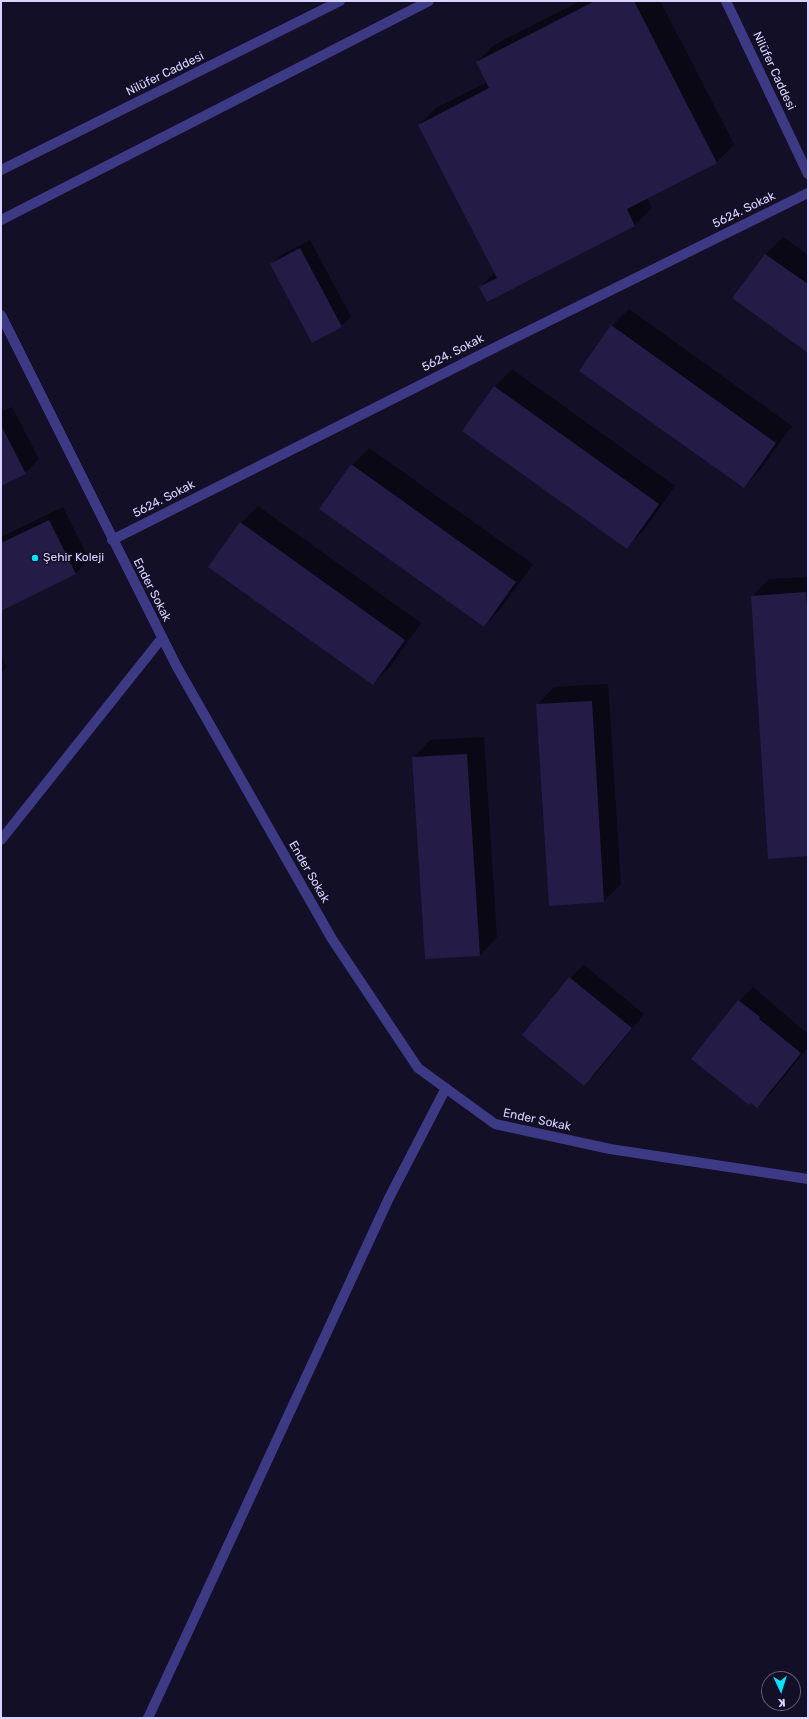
<!DOCTYPE html>
<meta charset="utf-8">
<style>
body{margin:0}
#map{position:relative;width:809px;height:1719px;overflow:hidden;background:#130f26;font-family:Rubik,sans-serif}
canvas{display:block}
.frame{position:absolute;inset:0;border:2px solid #d9d4ff;pointer-events:none}
.north{position:absolute;left:761px;top:1671px;width:40px;height:40px;box-sizing:border-box;background:#130f26;border:1px solid #625e7d;border-radius:50%;rotate:176deg;font-size:11px;font-weight:700;line-height:16px;text-align:center;color:#d9d4ff}
.north::after{content:'';display:block;margin:auto;width:14px;height:18px;background:#00e5ff;clip-path:polygon(50% 0,100% 100%,50% 72%,0 100%)}
</style>
<div id="map">
<canvas width="809" height="1719"></canvas>
<div class="frame"></div>
<div class="north">K</div>
</div>
<script>
const ctx = document.querySelector('canvas').getContext('2d');
ctx.lineJoin = 'round';
function fillPath(path, color) { ctx.fillStyle = color; ctx.fill(path, 'evenodd'); }
function trace(path, color, width, dash) { ctx.strokeStyle = color; ctx.lineWidth = width; ctx.lineCap = dash ? 'butt' : 'round'; ctx.setLineDash(dash || []); ctx.stroke(path); }
function label(font, color, halo, rows, align = 'center') {
  ctx.font = font + ' Rubik,sans-serif'; ctx.lineWidth = 3; ctx.setLineDash([]); ctx.textBaseline = 'middle'; ctx.strokeStyle = halo; ctx.fillStyle = color; for (const [text, x, y, turn = 0] of rows) {
    ctx.save(); ctx.translate(x, y); ctx.rotate((+turn || 0) * Math.PI / 180); ctx.textAlign = isNaN(turn) ? turn : align; if (halo) ctx.strokeText(text, 0, 0); ctx.fillText(text, 0, 0); ctx.restore();
  }
}
fillPath(new Path2D(`
 M 580,1 L 660,1 L 734,144 L 717,162 L 647,198 L 652,208 L 635,225 L 487,301 L 480,288 L 495,272 L 419,125 L 436,108 L 487,82 L 477,62 L 494,45 Z
 M 783,237 L 808,255 L 808,351 L 734,298 L 766,254 Z
 M 310,240 L 351,317 L 341,326 L 272,264 L 281,255 Z
 M 629,309 L 792,426 L 761,469 L 744,487 L 612,326 Z
 M 512,369 L 675,486 L 644,530 L 626,547 L 495,386 Z
 M 12,407 L 39,459 L 25,473 L 1,485 L 1,412 Z
 M 369,448 L 533,564 L 501,608 L 484,626 L 352,465 Z
 M 258,506 L 421,623 L 390,667 L 373,684 L 241,523 Z
 M 63,507 L 89,559 L 76,573 L 1,610 L 1,537 Z
 M 808,577 L 808,855 L 752,597 L 769,579 Z
 M 1,655 L 7,667 L 1,673 Z
 M 608,684 L 621,884 L 604,901 L 537,705 L 554,687 Z
 M 484,737 L 497,937 L 480,955 L 413,758 L 430,740 Z
 M 584,965 L 644,1014 L 598,1071 L 584,1084 L 570,978 Z
 M 753,987 L 808,1034 L 808,1047 L 771,1093 L 757,1106 L 692,1059 L 739,1001 Z`), '#0007');
fillPath(new Path2D(`
 M 595,1 L 634,1 L 717,163 L 627,209 L 635,226 L 487,302 L 479,287 L 497,278 L 418,125 L 489,88 L 476,62 Z
 M 300,248 L 342,327 L 312,343 L 270,264 Z
 M 765,254 L 808,284 L 808,353 L 732,298 Z
 M 611,325 L 776,443 L 744,488 L 579,371 Z
 M 494,386 L 659,504 L 627,549 L 462,431 Z
 M 1,425 L 26,474 L 1,486 Z
 M 351,464 L 516,582 L 484,627 L 319,509 Z
 M 49,520 L 76,574 L 1,611 L 1,543 Z
 M 240,522 L 405,640 L 373,685 L 208,567 Z
 M 806,592 L 808,622 L 808,856 L 768,859 L 751,596 Z
 M 592,701 L 604,902 L 549,906 L 536,704 Z
 M 467,754 L 480,956 L 425,959 L 412,757 Z
 M 569,977 L 632,1028 L 584,1086 L 522,1035 Z
 M 738,1000 L 760,1017 L 759,1019 L 801,1053 L 757,1108 L 751,1103 L 749,1105 L 691,1059 Z`), '#241b47');
trace(new Path2D(`
 M 1,315 L 177,667 L 332,939 L 418,1068 L 495,1124 L 610,1149 L 808,1179
 M 112,540 L 502,344 L 808,193
 M 1,840 L 162,638
 M 148,1718 L 389,1198 L 446,1088`), '#3d3a85', 10);
trace(new Path2D(`
 M 726,1 L 808,174
 M 1,170 L 340,1
 M 1,220 L 429,1`), '#3d3a85', 10);
for (const [x, y, r, color] of [
 [35,558,4,"#00e5ff"]
]) { const dot = new Path2D(); dot.arc(x, y, r, 0, 2 * Math.PI); ctx.fillStyle = color; ctx.fill(dot); trace(dot, '#130f26', 1.5); }
label('12px', '#d9d4ff', '#130f26', [
 ["Nilüfer Caddesi",774,71,65],
 ["Nilüfer Caddesi",165,74,-26],
 ["5624. Sokak",744,210,-26],
 ["5624. Sokak",453,353,-27],
 ["5624. Sokak",164,499,-27],
 ["Ender Sokak",152,590,63],
 ["Ender Sokak",309,872,60],
 ["Ender Sokak",537,1120,12]
]);
label('12px', '#d9d4ff', '#130f26', [
 ["Şehir Koleji",43,558]
], 'left');
</script>
